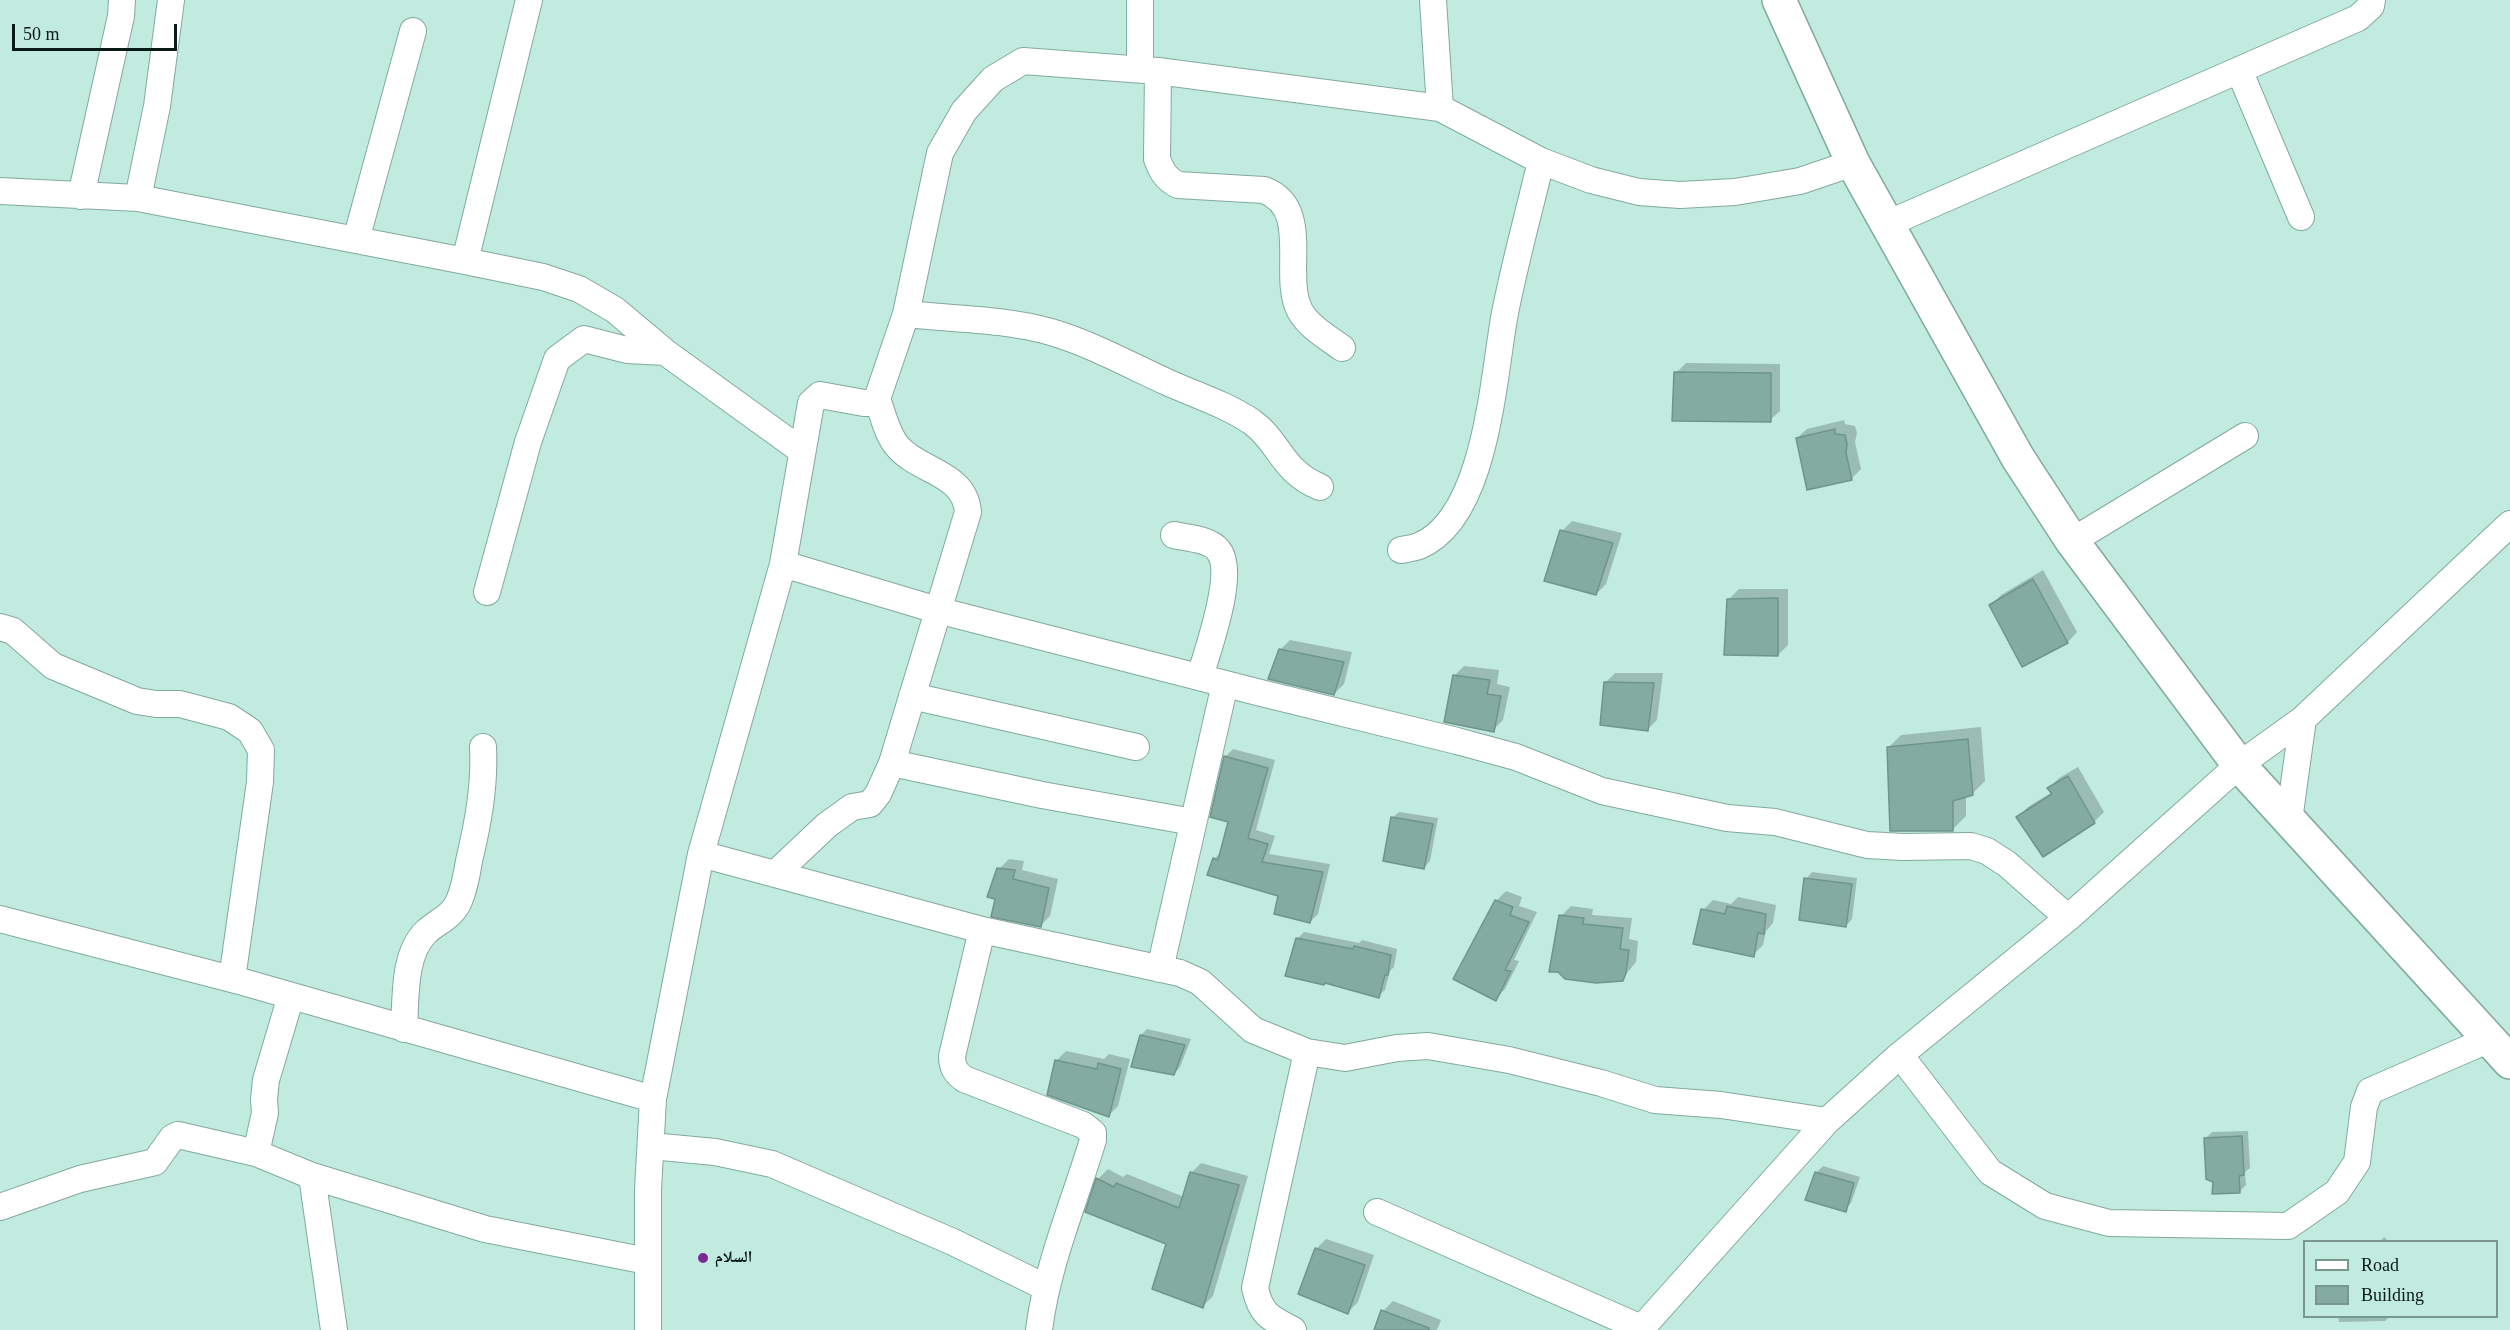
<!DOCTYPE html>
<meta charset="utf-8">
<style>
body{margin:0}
#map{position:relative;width:2510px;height:1330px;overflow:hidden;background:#c2ebdf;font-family:"Times New Roman",serif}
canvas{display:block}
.legend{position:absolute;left:2303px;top:1240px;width:195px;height:78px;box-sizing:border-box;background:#c2ebdf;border:2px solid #78978e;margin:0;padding:8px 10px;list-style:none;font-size:18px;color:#091915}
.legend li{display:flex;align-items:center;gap:12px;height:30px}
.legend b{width:30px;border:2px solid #78978e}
.scale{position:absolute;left:12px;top:24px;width:165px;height:27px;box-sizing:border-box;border:3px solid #091915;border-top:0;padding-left:8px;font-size:18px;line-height:21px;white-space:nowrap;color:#091915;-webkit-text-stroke:4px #c2ebdf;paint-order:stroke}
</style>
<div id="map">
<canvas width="2510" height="1330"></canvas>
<ul class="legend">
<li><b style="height:8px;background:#fff"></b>Road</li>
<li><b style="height:16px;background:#84aba0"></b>Building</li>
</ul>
<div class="scale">50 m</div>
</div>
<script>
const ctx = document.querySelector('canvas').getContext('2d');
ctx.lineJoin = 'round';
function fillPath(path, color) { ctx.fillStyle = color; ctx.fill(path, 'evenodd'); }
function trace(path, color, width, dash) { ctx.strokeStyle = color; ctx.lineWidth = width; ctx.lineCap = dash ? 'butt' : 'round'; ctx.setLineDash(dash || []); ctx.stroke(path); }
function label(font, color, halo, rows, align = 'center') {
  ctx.font = font + ' "Times New Roman","Noto Naskh Arabic",serif'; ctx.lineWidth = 4.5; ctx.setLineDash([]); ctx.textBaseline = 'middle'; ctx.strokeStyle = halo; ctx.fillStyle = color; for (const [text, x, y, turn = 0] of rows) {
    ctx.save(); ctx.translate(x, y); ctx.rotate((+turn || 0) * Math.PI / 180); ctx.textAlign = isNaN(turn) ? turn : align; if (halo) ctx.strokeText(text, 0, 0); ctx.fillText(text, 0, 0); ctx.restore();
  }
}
fillPath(new Path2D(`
 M 1686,363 L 1780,364 L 1780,411 L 1770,420 L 1676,373 Z
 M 1844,420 L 1845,424 L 1855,426 L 1857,433 L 1855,442 L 1861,469 L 1851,479 L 1797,438 L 1807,429 Z
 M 1572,521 L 1622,533 L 1606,584 L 1596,594 L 1562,531 Z
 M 2043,570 L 2077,632 L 2068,642 L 2023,665 L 1991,605 L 2001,595 Z
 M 1739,589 L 1788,589 L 1788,645 L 1778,655 L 1729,599 Z
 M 1290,640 L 1352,652 L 1344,684 L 1334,694 L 1280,650 Z
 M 1464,666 L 1499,670 L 1497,684 L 1510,687 L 1503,720 L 1493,730 L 1454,676 Z
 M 1615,673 L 1663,673 L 1657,720 L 1647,730 L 1605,683 Z
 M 1981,727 L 1985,781 L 1972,794 L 1966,796 L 1966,816 L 1952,830 L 1888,748 L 1901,735 Z
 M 1233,749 L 1275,760 L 1256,830 L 1275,836 L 1269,854 L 1330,864 L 1318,914 L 1310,922 L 1280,895 L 1214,859 L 1221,852 L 1229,821 L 1225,757 Z
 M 2078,767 L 2104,812 L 2094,822 L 2018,817 L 2028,807 L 2052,792 L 2049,788 L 2059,778 Z
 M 1399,812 L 1438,818 L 1430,861 L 1424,868 L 1392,818 Z
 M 1009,859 L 1024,861 L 1022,870 L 1058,879 L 1050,916 L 1040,926 L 997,898 L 999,869 Z
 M 1812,872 L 1857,878 L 1852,919 L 1846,926 L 1806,879 Z
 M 1506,891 L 1522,897 L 1519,906 L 1537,912 L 1514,960 L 1519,961 L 1505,989 L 1495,999 L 1496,901 Z
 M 1738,897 L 1776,905 L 1773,923 L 1766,931 L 1763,945 L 1753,955 L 1703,910 L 1713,900 L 1731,904 Z
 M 1571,906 L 1593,909 L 1592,915 L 1632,918 L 1629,939 L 1638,941 L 1636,962 L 1622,979 L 1561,916 Z
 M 1304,932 L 1359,943 L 1362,940 L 1397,949 L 1394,967 L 1390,971 L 1385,990 L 1378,996 L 1297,939 Z
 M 1147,1029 L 1191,1039 L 1180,1067 L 1174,1074 L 1141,1035 Z
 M 1066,1051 L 1104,1059 L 1109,1054 L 1130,1059 L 1118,1106 L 1109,1115 L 1056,1061 Z
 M 2248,1131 L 2250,1168 L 2245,1172 L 2246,1185 L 2239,1192 L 2215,1181 L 2206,1138 L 2212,1132 Z
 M 1201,1163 L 1248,1176 L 1213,1296 L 1203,1306 L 1168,1244 L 1098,1179 L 1108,1169 L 1123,1177 L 1127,1174 L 1184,1197 L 1191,1173 Z
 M 1823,1166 L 1860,1177 L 1851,1203 L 1845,1210 L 1816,1173 Z
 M 2384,1237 L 2389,1242 L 2380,1242 Z
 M 1326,1239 L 1374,1255 L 1358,1302 L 1348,1312 L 1316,1249 Z
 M 1393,1301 L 1441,1320 L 1437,1330 L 1376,1330 L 1383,1311 Z
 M 2338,1316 L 2390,1316 L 2385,1321 L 2339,1322 Z`), '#0003');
const building = new Path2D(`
 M 1674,372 L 1771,373 L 1771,422 L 1672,421 Z
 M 1835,429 L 1835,434 L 1845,435 L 1847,444 L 1846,453 L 1852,480 L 1807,490 L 1796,438 Z
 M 1560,530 L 1613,543 L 1596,595 L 1544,581 Z
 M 2033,579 L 2068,643 L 2022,667 L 1989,605 Z
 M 1778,598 L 1778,656 L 1724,655 L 1727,599 Z
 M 1279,649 L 1344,662 L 1334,695 L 1268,679 Z
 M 1453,675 L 1490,680 L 1487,694 L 1501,696 L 1494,732 L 1444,722 Z
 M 1604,682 L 1654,683 L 1648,731 L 1600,725 Z
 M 1968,739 L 1973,795 L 1953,801 L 1953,831 L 1890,831 L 1887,747 Z
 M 1224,756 L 1268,768 L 1248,838 L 1268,844 L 1262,862 L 1323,872 L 1310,923 L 1274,914 L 1278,896 L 1207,875 L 1213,858 L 1218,860 L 1228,822 L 1210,817 Z
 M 2068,776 L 2095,823 L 2043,857 L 2016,817 L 2052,794 L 2047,788 Z
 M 1391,817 L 1433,824 L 1424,869 L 1383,861 Z
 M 997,868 L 1015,870 L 1013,879 L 1049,888 L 1041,927 L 991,917 L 995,899 L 987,897 Z
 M 1804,878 L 1852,884 L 1846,927 L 1799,920 Z
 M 1495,900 L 1513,907 L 1510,915 L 1529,922 L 1505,970 L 1511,971 L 1496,1001 L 1453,979 Z
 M 1727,906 L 1766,914 L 1764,934 L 1758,933 L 1754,957 L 1693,944 L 1701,909 L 1725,914 Z
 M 1559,915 L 1584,918 L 1583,924 L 1623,928 L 1620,949 L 1629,950 L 1626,973 L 1623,981 L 1596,983 L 1565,979 L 1558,972 L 1549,972 Z
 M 1296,938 L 1353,949 L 1354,946 L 1391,955 L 1388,975 L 1385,975 L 1379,998 L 1325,983 L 1324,985 L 1285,976 Z
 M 1140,1035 L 1185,1045 L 1174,1075 L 1131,1067 Z
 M 1055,1060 L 1097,1069 L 1098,1063 L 1121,1069 L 1109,1117 L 1047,1095 Z
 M 2242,1136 L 2244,1175 L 2239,1176 L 2240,1193 L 2212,1194 L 2213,1182 L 2206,1179 L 2204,1138 Z
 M 1190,1172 L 1239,1185 L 1203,1308 L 1152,1289 L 1166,1244 L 1085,1212 L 1096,1178 L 1114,1187 L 1116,1183 L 1179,1208 Z
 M 1815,1172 L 1854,1183 L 1846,1212 L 1805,1200 Z
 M 1315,1248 L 1365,1265 L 1348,1314 L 1298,1294 Z
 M 1381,1310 L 1429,1328 L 1429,1330 L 1374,1330 Z`);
fillPath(building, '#84aba0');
trace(building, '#6f958b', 1.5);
const minor = new Path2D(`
 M 1140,0 L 1140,69
 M 1433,0 L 1440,108
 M 2239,70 L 2301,217
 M 1158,71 L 1157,159 C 1162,172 1166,179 1178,185 L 1264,190 C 1313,208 1281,275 1300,311 C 1309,327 1327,337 1342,348
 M 0,191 L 138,198 L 465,261 L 543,277 L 579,289 L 615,310 L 665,352 L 802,451
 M 81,196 L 121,16 L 122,0
 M 138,198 L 157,106 L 171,0
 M 1887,224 L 2358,18 L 2371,6 L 2372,0
 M 356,240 L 413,31
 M 465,261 L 529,0
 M 906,314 C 954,319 1005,319 1051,332 C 1092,344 1131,366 1169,383 C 1196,395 1227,405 1252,422 C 1280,442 1281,471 1320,487
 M 1174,535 C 1187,538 1210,539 1218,550 C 1237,572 1207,651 1200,677
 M 2072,541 L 2245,436
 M 1401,550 C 1407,549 1413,548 1419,546 C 1487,518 1493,376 1505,313 C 1515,262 1529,212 1541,161
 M 783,564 L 937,610 L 1253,691 L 1457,741 L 1516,757 L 1602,791 L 1727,818 L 1775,822 L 1867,845 L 1903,847 L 1971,846 L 1987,851 L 2007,864 L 2068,918
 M 487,592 L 528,442 L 557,359 L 584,339 L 627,350 L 665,352
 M 0,627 L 13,631 L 53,666 L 137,701 L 156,704 L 180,704 L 229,717 L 250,731 L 261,750 L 260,782 L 232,979
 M 912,696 L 1136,747
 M 892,763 L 1042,795 L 1193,822
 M 2289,820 L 2303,719
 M 701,854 L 982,930 L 1180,973 L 1200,982 L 1253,1030 L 1307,1052 L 1345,1058 L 1397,1048 L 1428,1046 L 1509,1060 L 1601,1083 L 1655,1100 L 1721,1105 L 1827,1121
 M 775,874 L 827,825 L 852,807 L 870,804 L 878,794 L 892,763 L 968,512 C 965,473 920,472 898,447 C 887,435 883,414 877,399
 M 0,919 L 243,982 L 653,1099
 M 982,930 L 952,1056 C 952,1067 955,1072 964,1079 L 1083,1125 L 1093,1133 L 1093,1140 C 1074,1203 1047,1265 1039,1330
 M 1160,969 L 1225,684
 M 404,1029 C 406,999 403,954 426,932 C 438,921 452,917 459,901 C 464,889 467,874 469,861 C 478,823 485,786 483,747
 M 1900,1055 L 1990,1172 L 2045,1206 L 2109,1223 L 2288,1226 L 2337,1192 L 2357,1162 L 2364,1107 L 2370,1091 L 2490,1039
 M 651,1146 L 715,1152 L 772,1164 L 953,1242 L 1045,1287
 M 256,1153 L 265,1113 L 264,1099 L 266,1080 L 291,996
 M 312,1176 L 485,1229 L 647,1261
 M 0,1207 L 80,1179 L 155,1162 L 172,1138 L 178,1135 L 256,1153 L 312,1176 L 334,1330
 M 1377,1212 L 1641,1328
 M 648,1330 L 648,1190 L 653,1099 L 701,854 L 783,564 L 811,403 L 820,395 L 864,403 L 871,403 L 877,399 L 906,314 L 940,153 L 964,111 L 993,79 L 1023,61 L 1158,71 L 1440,108 L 1541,161 L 1591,180 L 1639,192 L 1680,195 L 1735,192 L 1800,181 L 1853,163
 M 1293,1330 C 1270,1318 1261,1315 1255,1288 L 1307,1052
 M 1640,1330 L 1827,1121 L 1900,1055 L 2068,918 L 2239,765 L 2303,719 L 2510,524`);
const tertiary = new Path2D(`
 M 1779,0 L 1853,163 L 2018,458 L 2072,541 L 2239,765 L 2510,1062`);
trace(minor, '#82a99e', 28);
trace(tertiary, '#82a99e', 36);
trace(minor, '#fff', 26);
trace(tertiary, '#fff', 33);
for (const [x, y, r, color] of [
 [703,1258,6,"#7d2796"]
]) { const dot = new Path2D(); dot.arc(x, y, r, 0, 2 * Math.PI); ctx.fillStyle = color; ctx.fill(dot); trace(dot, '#c2ebdf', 2); }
label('bold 16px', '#091915', '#c2ebdf', [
 ["السلام",715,1258]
], 'left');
</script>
